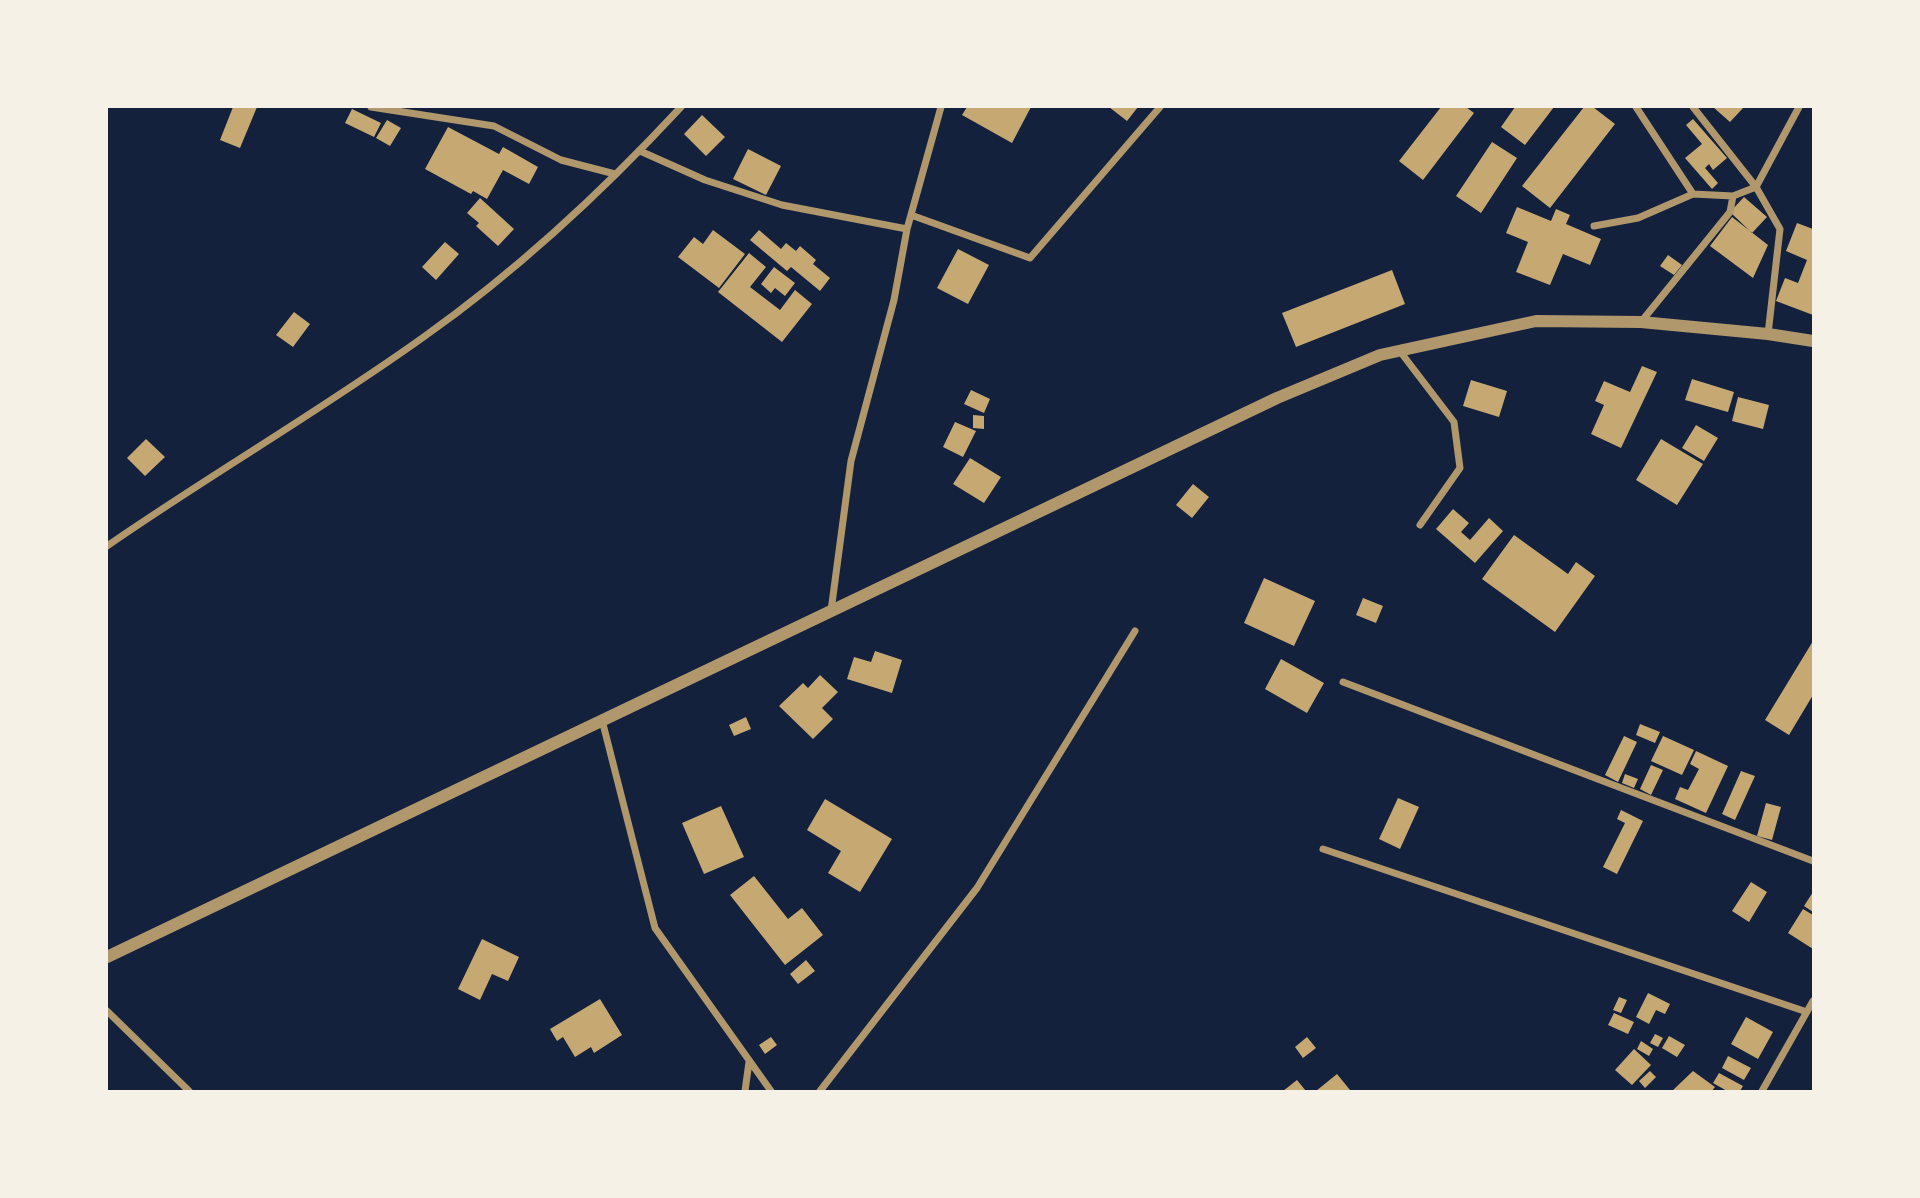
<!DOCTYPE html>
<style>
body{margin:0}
#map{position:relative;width:1920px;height:1198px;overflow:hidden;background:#14213d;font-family:Lato,sans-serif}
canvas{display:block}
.frame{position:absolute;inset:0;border:108px solid #f6f1e7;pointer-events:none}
</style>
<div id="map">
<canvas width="1920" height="1198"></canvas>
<div class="frame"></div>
</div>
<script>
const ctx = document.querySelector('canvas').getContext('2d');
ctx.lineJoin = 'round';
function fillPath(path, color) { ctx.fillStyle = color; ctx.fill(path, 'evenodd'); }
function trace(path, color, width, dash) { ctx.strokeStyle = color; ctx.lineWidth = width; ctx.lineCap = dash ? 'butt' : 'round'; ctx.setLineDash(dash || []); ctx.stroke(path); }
fillPath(new Path2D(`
 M 233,107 L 257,107 L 240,148 L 220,140 Z
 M 967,107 L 1031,107 L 1012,143 L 962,115 Z
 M 1109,107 L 1138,107 L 1127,121 Z
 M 1441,107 L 1466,107 L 1474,113 L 1423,180 L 1399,161 Z
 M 1515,107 L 1554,107 L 1525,145 L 1501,127 Z
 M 1584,107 L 1593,107 L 1615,124 L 1550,208 L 1522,186 Z
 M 1713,107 L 1744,107 L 1730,122 Z
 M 352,109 L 381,123 L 374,137 L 345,123 Z
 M 702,115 L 725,137 L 706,156 L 684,134 Z
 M 1693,119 L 1727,158 L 1713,170 L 1709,164 L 1705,168 L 1718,183 L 1712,189 L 1685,158 L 1702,144 L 1686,125 Z
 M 387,120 L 401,128 L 390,146 L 376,138 Z
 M 448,127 L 499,154 L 503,147 L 538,167 L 529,184 L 503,170 L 487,199 L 473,191 L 471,194 L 425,169 Z
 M 1492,142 L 1517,158 L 1481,213 L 1456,196 Z
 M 748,149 L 781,166 L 766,195 L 733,179 Z
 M 1744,197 L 1767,217 L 1752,233 L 1730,212 Z
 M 480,198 L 514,229 L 498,246 L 476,226 L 479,223 L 467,213 Z
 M 1517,207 L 1551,221 L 1556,209 L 1570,215 L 1566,224 L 1601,239 L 1590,265 L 1563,254 L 1550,285 L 1516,272 L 1528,242 L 1506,233 Z
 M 1732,217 L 1768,245 L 1753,278 L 1710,246 Z
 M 1797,223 L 1813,229 L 1813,315 L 1776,301 L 1785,278 L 1798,283 L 1807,260 L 1786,251 Z
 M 713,230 L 745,254 L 719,288 L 678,257 L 694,237 L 703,244 Z
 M 759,230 L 781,249 L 786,243 L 796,251 L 800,246 L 816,260 L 813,264 L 830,278 L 820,291 L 791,267 L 787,271 L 750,240 Z
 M 445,242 L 459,254 L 436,280 L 422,267 Z
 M 958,249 L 989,265 L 968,304 L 937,288 Z
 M 749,253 L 766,267 L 750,287 L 780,310 L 795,290 L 812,304 L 782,342 L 718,292 Z
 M 1668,255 L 1682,265 L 1674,275 L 1660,266 Z
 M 774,267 L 795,283 L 785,296 L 775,288 L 771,293 L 761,284 Z
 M 1392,270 L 1405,304 L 1296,347 L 1282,313 Z
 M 294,312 L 310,324 L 293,347 L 276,335 Z
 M 1642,366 L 1657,372 L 1621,448 L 1591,434 L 1604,405 L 1595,401 L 1604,381 L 1630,392 Z
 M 1692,379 L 1734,392 L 1728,412 L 1685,400 Z
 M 1471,380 L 1507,391 L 1499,417 L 1463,406 Z
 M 971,390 L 990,399 L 984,413 L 964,404 Z
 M 1738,397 L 1769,405 L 1763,429 L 1732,421 Z
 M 973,415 L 984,416 L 984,429 L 973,428 Z
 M 955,422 L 976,431 L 963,457 L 943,447 Z
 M 1696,425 L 1718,438 L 1704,461 L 1682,448 Z
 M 146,439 L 165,457 L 145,476 L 127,458 Z
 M 1661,439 L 1703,464 L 1677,505 L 1636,480 Z
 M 970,458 L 1001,477 L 984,503 L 953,484 Z
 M 1193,484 L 1209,497 L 1192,518 L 1176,505 Z
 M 1453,509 L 1469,523 L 1461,532 L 1470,540 L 1489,518 L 1503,531 L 1475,563 L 1436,529 Z
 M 1514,535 L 1568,574 L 1576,562 L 1595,576 L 1555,632 L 1482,579 Z
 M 1264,578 L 1315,601 L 1294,646 L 1244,623 Z
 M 1363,598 L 1383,606 L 1376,623 L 1356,615 Z
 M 1813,641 L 1813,695 L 1789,735 L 1765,720 Z
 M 875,651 L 902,660 L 892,693 L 847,679 L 854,657 L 871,662 Z
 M 1281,659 L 1324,683 L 1307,713 L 1265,689 Z
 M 820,675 L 838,692 L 822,708 L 833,719 L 813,739 L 779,706 L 803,683 L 808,688 Z
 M 746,717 L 751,729 L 734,736 L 729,725 Z
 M 1640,724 L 1660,732 L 1655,743 L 1636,735 Z
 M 1624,736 L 1637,742 L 1618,782 L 1605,775 Z
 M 1663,736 L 1694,750 L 1682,775 L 1651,761 Z
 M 1696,751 L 1728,766 L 1706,813 L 1675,799 L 1680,787 L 1688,790 L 1699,769 L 1690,764 Z
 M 1651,765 L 1663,770 L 1651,795 L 1640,789 Z
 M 1741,771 L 1755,776 L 1735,820 L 1722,814 Z
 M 1625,774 L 1638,779 L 1634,788 L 1622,783 Z
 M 1398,798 L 1419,807 L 1400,849 L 1379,839 Z
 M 825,799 L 892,839 L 860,892 L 828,873 L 841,851 L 807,830 Z
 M 1766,803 L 1781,807 L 1772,840 L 1757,836 Z
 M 721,806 L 744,857 L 704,874 L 682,823 Z
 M 1621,810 L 1643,821 L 1617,874 L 1603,867 L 1625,823 L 1617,819 Z
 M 754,876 L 788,919 L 802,908 L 823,935 L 785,965 L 730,895 Z
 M 1751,882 L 1767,892 L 1749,922 L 1732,911 Z
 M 1813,892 L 1813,912 L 1804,906 Z
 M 1803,909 L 1813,915 L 1813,949 L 1788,933 Z
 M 482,939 L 519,957 L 508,981 L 492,974 L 480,1000 L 458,989 Z
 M 806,960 L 815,971 L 798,984 L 790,974 Z
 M 1648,993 L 1670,1004 L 1665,1014 L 1656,1010 L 1649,1024 L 1636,1017 Z
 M 1619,997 L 1627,1000 L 1621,1013 L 1613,1010 Z
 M 600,999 L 622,1035 L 594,1053 L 591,1047 L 575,1057 L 563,1037 L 557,1041 L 550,1029 Z
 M 1614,1013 L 1634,1022 L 1628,1034 L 1608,1025 Z
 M 1746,1017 L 1773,1032 L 1758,1059 L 1731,1044 Z
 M 1655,1034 L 1663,1038 L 1658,1047 L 1650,1043 Z
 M 1669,1036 L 1685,1045 L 1677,1057 L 1662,1048 Z
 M 771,1037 L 777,1045 L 765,1054 L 759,1045 Z
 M 1307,1037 L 1316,1048 L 1303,1058 L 1295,1047 Z
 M 1641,1041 L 1653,1049 L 1649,1056 L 1637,1049 Z
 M 1634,1049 L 1651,1065 L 1632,1085 L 1615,1070 Z
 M 1728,1056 L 1751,1068 L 1744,1080 L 1722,1068 Z
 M 1650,1071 L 1656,1077 L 1645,1088 L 1639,1081 Z
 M 1693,1071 L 1715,1087 L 1712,1091 L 1672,1091 Z
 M 1719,1073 L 1743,1086 L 1740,1091 L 1727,1091 L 1713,1083 Z
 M 1337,1074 L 1350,1090 L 1348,1091 L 1316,1091 Z
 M 1297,1080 L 1306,1091 L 1283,1091 Z`), '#c6a872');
trace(new Path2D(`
 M 371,107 L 494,126 L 561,160 L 615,174
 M 1636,107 L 1693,194 L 1733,196
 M 1693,107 L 1756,187 L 1780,229 L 1768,334
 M 640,151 L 705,180 L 782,205 L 907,229
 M 911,215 L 1030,258 L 1160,107
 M 1594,226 L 1638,218 L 1693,194
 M 1641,322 L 1730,212 L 1733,196 L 1756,187 L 1799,107
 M 1399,350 L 1454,422 L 1460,468 L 1420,525
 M 107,546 C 211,474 322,410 425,336 C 518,270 604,190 681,107
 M 831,611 L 851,461 L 894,300 L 907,229 L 941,107
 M 1343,682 L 1813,861
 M 602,720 L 655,928 L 771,1091
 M 1323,849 L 1807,1012
 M 107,1011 L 189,1091
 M 745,1091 L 749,1062
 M 820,1091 L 977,888 L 1135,631
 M 1762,1091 L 1813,1001`), '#b1986c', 7);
trace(new Path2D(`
 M 107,957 L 1277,398 L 1380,355 L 1536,321 L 1641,322 L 1768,334 L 1813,341`), '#b1986c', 12);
</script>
